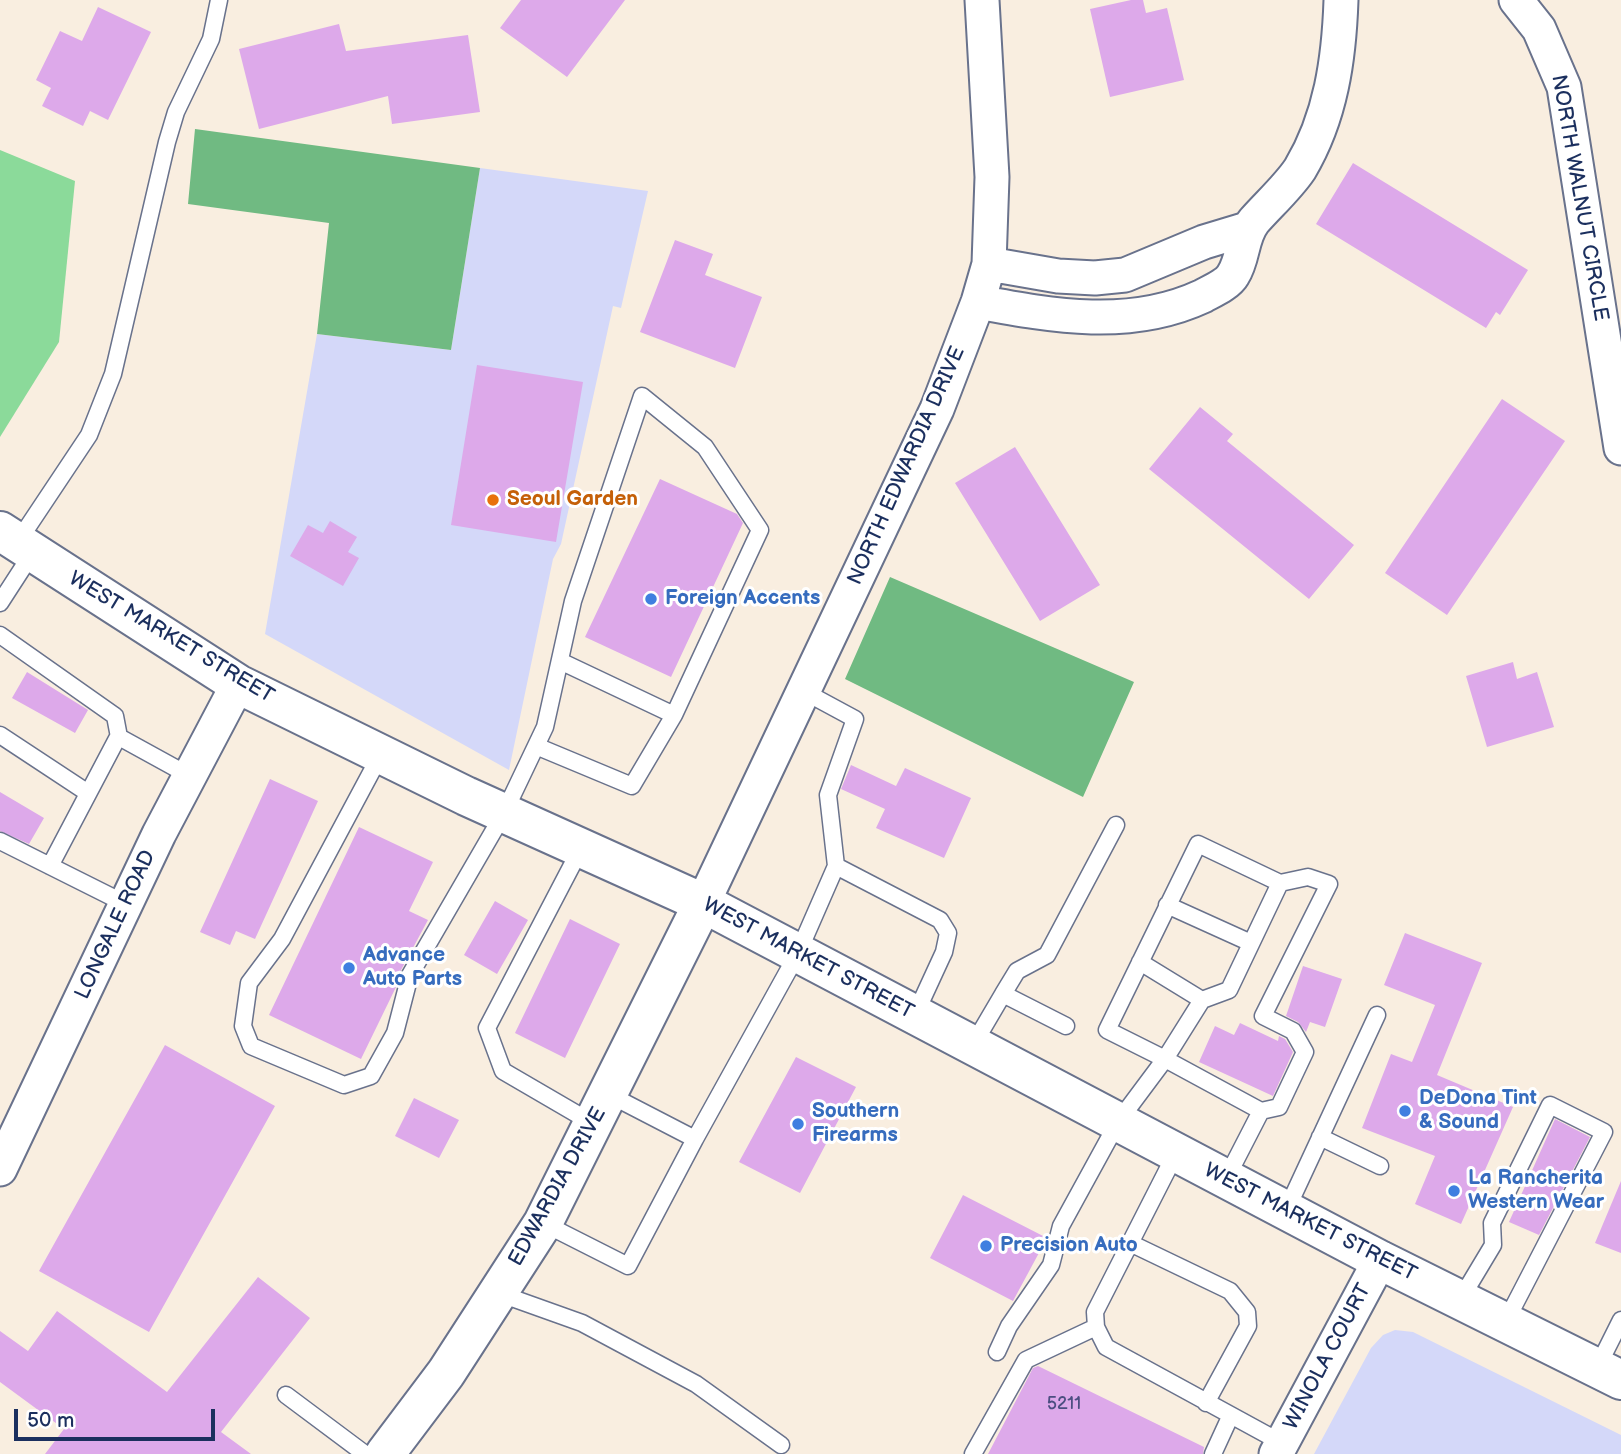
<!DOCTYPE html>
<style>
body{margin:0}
#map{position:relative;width:1621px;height:1454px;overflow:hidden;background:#f9eee0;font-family:"Balsamiq Sans",sans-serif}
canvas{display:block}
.scale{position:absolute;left:14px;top:1409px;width:201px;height:32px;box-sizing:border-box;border:4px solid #1b2f5e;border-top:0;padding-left:9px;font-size:21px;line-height:24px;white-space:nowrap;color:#1b2f5e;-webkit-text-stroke:5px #fff;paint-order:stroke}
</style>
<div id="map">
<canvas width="1621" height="1454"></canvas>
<div class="scale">50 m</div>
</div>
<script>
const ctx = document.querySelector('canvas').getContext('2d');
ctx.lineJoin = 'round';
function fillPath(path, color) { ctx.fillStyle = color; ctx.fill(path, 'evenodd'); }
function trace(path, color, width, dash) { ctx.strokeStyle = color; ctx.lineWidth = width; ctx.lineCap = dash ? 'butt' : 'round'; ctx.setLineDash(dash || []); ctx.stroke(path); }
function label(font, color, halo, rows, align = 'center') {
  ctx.font = font + ' "Balsamiq Sans",sans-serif'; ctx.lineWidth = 6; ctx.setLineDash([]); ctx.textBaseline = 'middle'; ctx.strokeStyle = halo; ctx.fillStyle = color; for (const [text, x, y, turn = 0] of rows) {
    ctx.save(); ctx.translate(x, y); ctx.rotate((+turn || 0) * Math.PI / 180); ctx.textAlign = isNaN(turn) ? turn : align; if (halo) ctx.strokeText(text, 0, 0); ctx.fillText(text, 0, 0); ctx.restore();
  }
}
fillPath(new Path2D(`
 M 480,168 L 648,191 L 621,308 L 613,306 L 561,544 L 553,559 L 509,770 L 265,634 L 317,334 L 451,350 Z
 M 1395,1330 L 1413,1332 L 1621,1435 L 1621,1454 L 1314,1454 L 1371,1348 L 1383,1335 Z`), '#d4d8f9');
fillPath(new Path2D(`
 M 0,150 L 75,181 L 59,342 L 0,437 Z`), '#8bda9a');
fillPath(new Path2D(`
 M 195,129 L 480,168 L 451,350 L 317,334 L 329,223 L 188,204 Z
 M 890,577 L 1134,682 L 1083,797 L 845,679 Z`), '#70ba82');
fillPath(new Path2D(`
 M 521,0 L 625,0 L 567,77 L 500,28 Z
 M 1131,0 L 1143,0 L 1146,13 L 1167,8 L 1184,80 L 1110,97 L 1090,9 Z
 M 98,7 L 151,32 L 108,120 L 90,111 L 83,126 L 42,106 L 51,88 L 36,80 L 60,31 L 82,41 Z
 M 339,24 L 346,51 L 468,35 L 480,112 L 392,124 L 388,96 L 259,129 L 239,49 Z
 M 1353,163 L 1528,270 L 1500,315 L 1496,312 L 1486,328 L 1316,224 Z
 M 675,240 L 713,254 L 705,275 L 762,297 L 735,368 L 640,332 Z
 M 477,365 L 583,382 L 556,542 L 451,525 Z
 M 1502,399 L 1565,441 L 1447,615 L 1385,573 Z
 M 1200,407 L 1233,434 L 1227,441 L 1354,545 L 1309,599 L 1149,469 Z
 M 1015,447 L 1100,585 L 1040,621 L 955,483 Z
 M 660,479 L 737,514 L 743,523 L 671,677 L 585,637 Z
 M 330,521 L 357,537 L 348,552 L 359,558 L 343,586 L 290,556 L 308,525 L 323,533 Z
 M 1513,662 L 1517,679 L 1537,672 L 1554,727 L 1487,747 L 1466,676 Z
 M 27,672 L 88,710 L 75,733 L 12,698 Z
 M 851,765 L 896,786 L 905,768 L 971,798 L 944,858 L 876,828 L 885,809 L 841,789 Z
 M 270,779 L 318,801 L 255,939 L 236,931 L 230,945 L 200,932 Z
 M 0,792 L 44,818 L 29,844 L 0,831 Z
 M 359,827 L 433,862 L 409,911 L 428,920 L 401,970 L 396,987 L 361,1059 L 269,1015 Z
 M 495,901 L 528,920 L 497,974 L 464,955 Z
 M 570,919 L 620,944 L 565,1058 L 515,1033 Z
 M 1405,933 L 1482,963 L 1437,1075 L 1513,1107 L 1461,1224 L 1415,1204 L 1435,1156 L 1362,1128 L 1391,1054 L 1412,1062 L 1435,1005 L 1384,985 Z
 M 1303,966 L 1342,979 L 1325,1027 L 1310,1022 L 1306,1032 L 1298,1022 L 1286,1016 Z
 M 1240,1023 L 1278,1041 L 1279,1036 L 1285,1039 L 1293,1052 L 1273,1096 L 1199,1062 L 1215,1026 L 1234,1035 Z
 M 165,1045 L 275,1106 L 149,1332 L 39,1271 Z
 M 796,1057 L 856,1087 L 800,1193 L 739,1162 Z
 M 414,1098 L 459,1120 L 439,1158 L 395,1136 Z
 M 1555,1119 L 1590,1137 L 1539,1235 L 1509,1222 Z
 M 1621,1181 L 1621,1253 L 1595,1243 Z
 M 963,1195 L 1047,1238 L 1013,1301 L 930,1258 Z
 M 258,1277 L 310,1318 L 221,1432 L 251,1454 L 45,1454 L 64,1429 L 0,1382 L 0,1331 L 28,1351 L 57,1311 L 167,1392 Z
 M 1038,1366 L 1204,1447 L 1203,1454 L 988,1454 L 1033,1368 Z`), '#dda9ea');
const lane = new Path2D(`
 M 17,543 L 89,435 L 113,374 L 167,142 L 176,112 L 211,39 L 219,0
 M 0,603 L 33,552
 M 0,635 L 115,716 L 119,737 L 190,776
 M 0,735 L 88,793
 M 536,746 L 632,786 L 674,715
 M 381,754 L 282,939 L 249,983 L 243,1026 L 251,1046 L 344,1085 L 371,1076 L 395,1033 L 410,975 L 504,813 L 545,727 L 573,601 L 642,396 L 705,447 L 760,530 L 674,715 L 560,661
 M 0,841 L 126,904
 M 581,848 L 487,1028 L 503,1071 L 594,1124
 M 50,866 L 119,735
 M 836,866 L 940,920 L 948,933 L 944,952 L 915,1015
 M 1167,905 L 1251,943
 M 1140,962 L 1202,1000 L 1165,1059 L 1261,1111 L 1226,1179
 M 1003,994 L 1017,971 L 1047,955 L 1116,825
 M 1202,1000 L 1229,990 L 1280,883
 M 973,1045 L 1003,994 L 1066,1026
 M 608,1094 L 695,1139 L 798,953 L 836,866 L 828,795 L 855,719 L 805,692
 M 1320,1137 L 1380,1166
 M 1176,1153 L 1095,1312 L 1096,1327 L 1106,1347 L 1282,1443
 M 1286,1211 L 1377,1015
 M 543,1223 L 628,1266 L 695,1139
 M 1130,1243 L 1230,1291 L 1247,1312 L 1248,1326 L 1206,1403
 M 498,1293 L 582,1323 L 696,1384 L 781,1445
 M 1460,1300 L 1493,1245 L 1492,1223 L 1550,1105 L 1604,1132 L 1505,1323
 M 997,1352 L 1009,1326 L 1051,1265 L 1061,1226 L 1118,1122 L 1165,1059 L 1107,1030 L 1198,844 L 1280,883 L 1308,877 L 1329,884 L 1263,1016 L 1293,1031 L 1305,1052 L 1279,1107 L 1261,1111
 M 1597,1368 L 1621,1320
 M 286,1395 L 365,1454
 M 973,1454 L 1026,1360 L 1096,1327
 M 1213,1454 L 1230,1417`);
const street = new Path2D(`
 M 1516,0 L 1539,29 L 1564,87 L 1621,448
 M 989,264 L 1058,276 L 1095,278 L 1125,275 L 1204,242 L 1247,229
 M 978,302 C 1054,316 1130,330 1203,296 C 1212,291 1228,284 1233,275 C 1244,258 1241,237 1254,221 C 1269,204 1288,187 1300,169 C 1331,117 1339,59 1341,0
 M 703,903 L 937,409 L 978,302 L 989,264 L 992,177 L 982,0
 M 0,1169 L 159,834 L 238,684
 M 1276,1454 L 1380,1260`);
const secondary = new Path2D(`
 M 385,1454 L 446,1373 L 543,1223 L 703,903`);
const primary = new Path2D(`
 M 0,531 L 238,684 L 466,796 L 703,903 L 1380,1260 L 1621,1380`);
trace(lane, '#69728c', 19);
trace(street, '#69728c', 37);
trace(secondary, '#69728c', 42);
trace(primary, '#69728c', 42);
trace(lane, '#fff', 16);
trace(street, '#fff', 33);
trace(secondary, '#fff', 38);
trace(primary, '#fff', 38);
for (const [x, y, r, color] of [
 [493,500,7,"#e8710a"],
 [651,599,7,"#3f7fe0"],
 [349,968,7,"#3f7fe0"],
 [1405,1111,7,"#3f7fe0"],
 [798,1124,7,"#3f7fe0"],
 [1454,1191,7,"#3f7fe0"],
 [986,1246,7,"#3f7fe0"]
]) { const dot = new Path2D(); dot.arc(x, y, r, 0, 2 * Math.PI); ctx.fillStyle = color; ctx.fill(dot); trace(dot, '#fff', 2.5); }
label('18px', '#4c4e81', null, [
 ["5211",1064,1404]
]);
label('21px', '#1b2f5e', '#fff', [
 ["NORTH WALNUT CIRCLE",1579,198,80],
 ["NORTH EDWARDIA DRIVE",907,466,-66],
 ["WEST MARKET STREET",171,638,31],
 ["LONGALE ROAD",116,925,-65],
 ["WEST MARKET STREET",808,959,28],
 ["EDWARDIA DRIVE",558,1187,-61],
 ["WEST MARKET STREET",1310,1223,27],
 ["WINOLA COURT",1328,1357,-62]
]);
label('bold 21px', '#c56008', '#fff', [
 ["Seoul Garden",507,500]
], 'left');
label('bold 21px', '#366cbe', '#fff', [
 ["Foreign Accents",665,599],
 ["Advance",363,956],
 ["Auto Parts",363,980],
 ["DeDona Tint",1419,1099],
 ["& Sound",1419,1123],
 ["Southern",812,1112],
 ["Firearms",812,1136],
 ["La Rancherita",1468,1179],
 ["Western Wear",1468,1203],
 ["Precision Auto",1000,1246]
], 'left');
</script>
